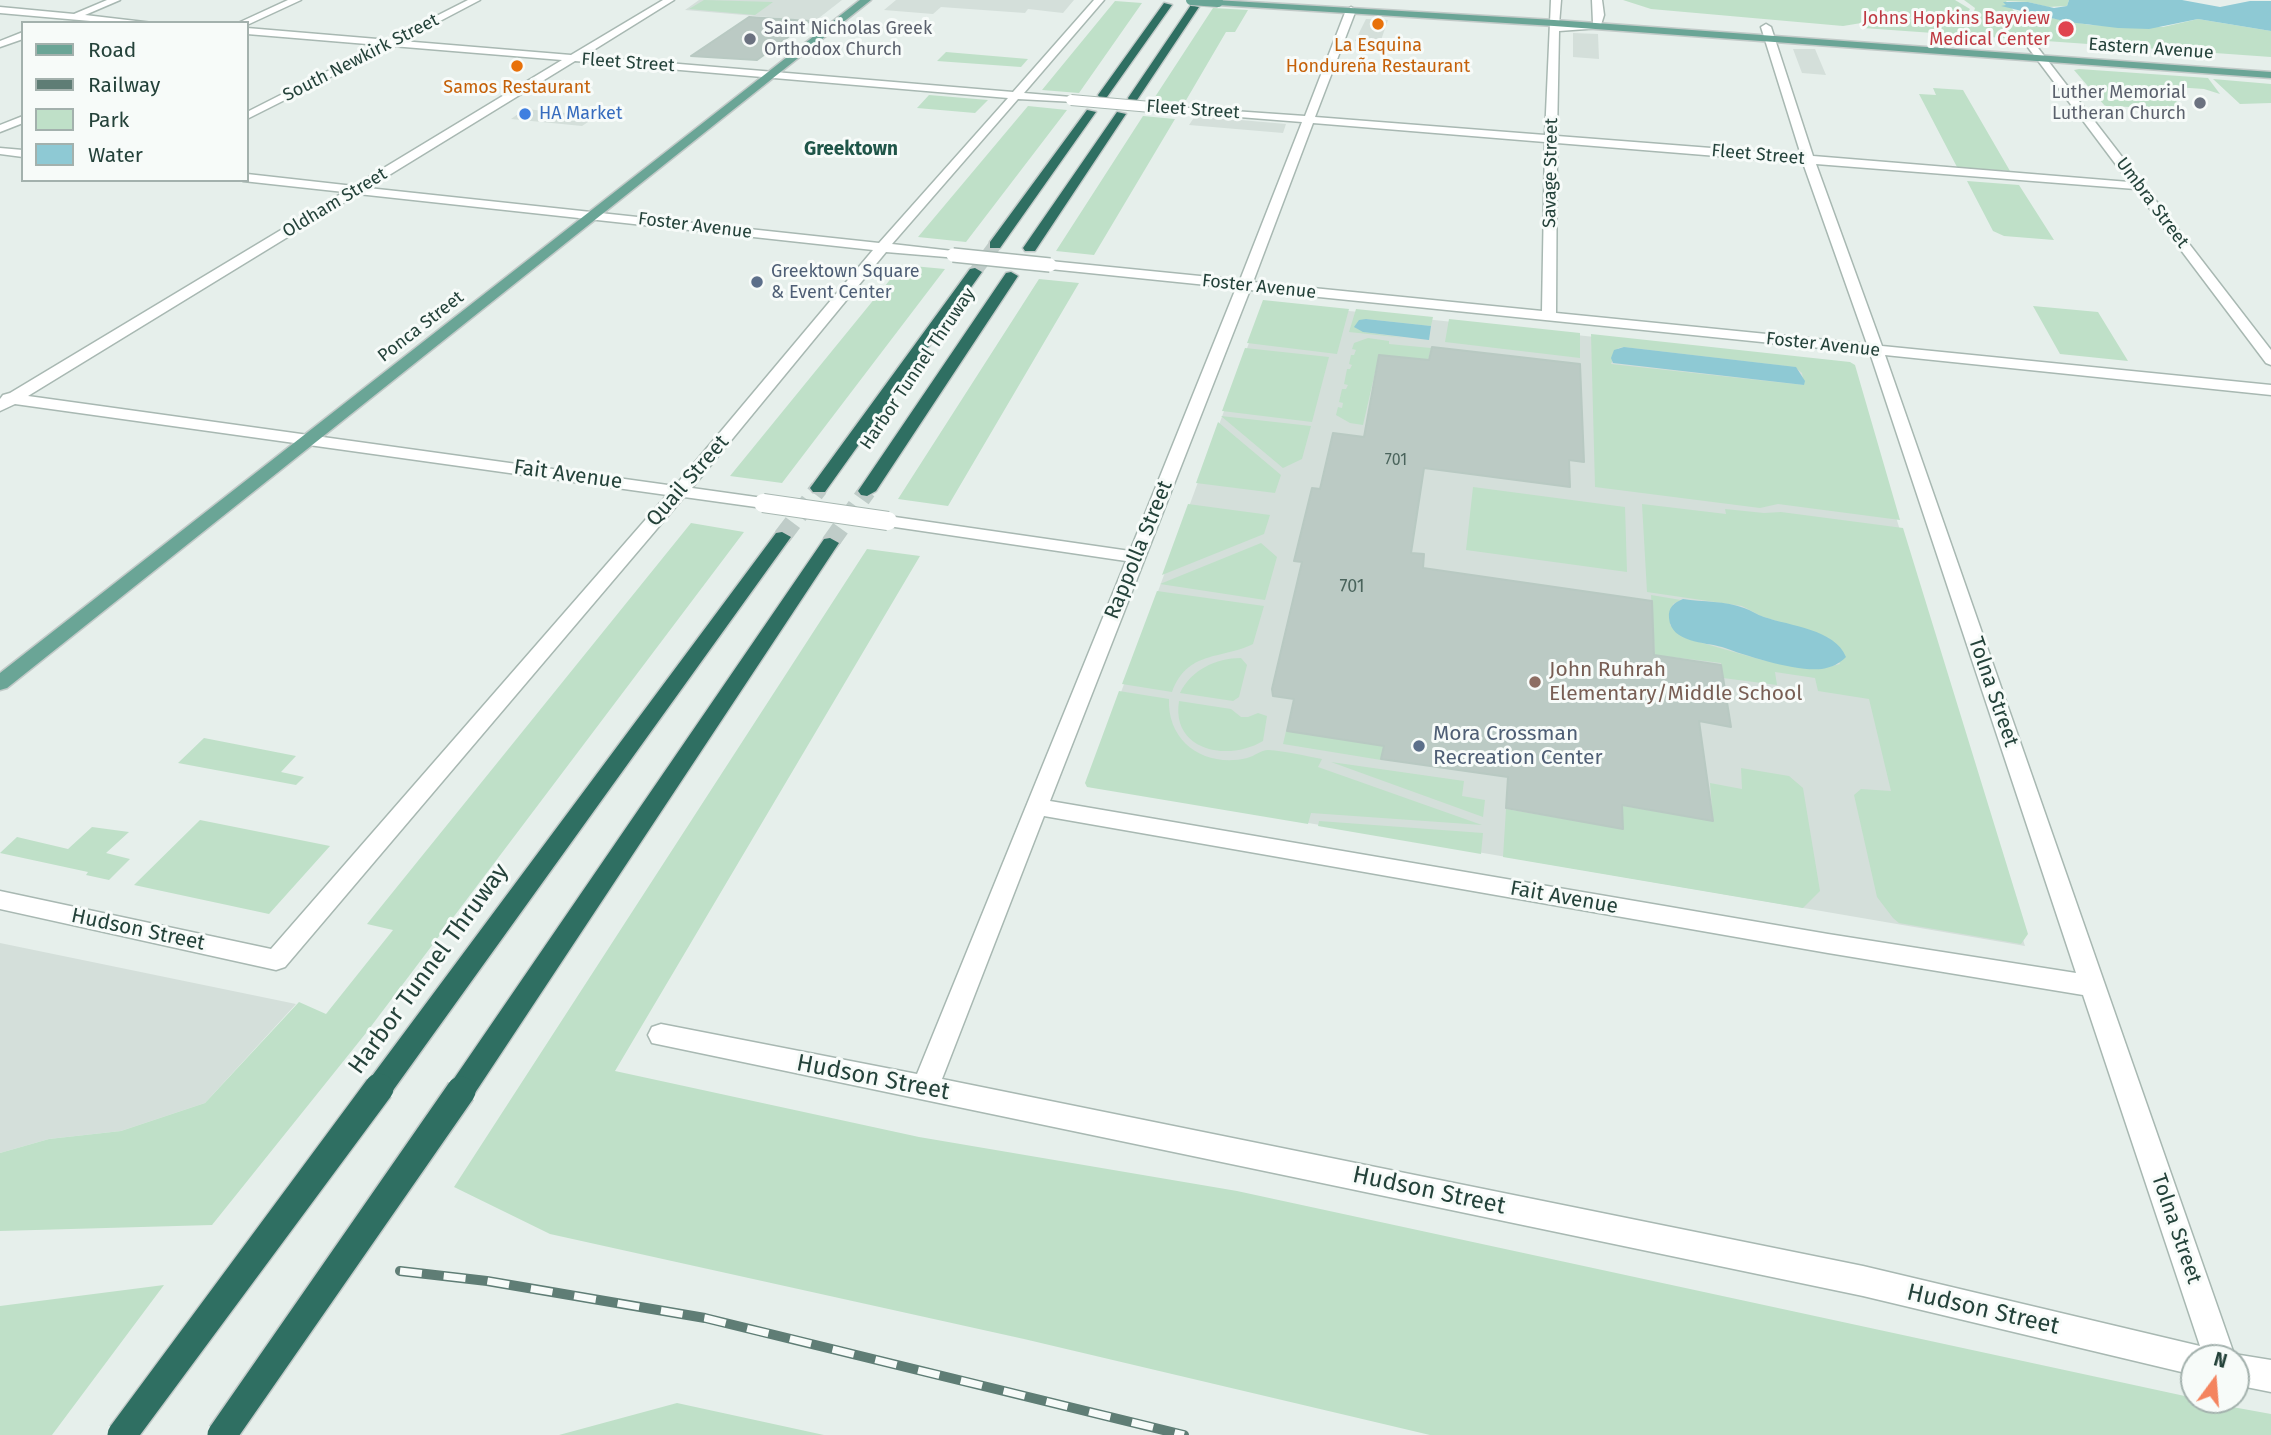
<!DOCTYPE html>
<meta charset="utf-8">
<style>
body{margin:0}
#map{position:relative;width:2271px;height:1435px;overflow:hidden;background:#e6efeb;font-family:"Fira Sans",sans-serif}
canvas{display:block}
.legend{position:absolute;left:21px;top:21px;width:228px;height:161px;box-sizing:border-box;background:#f7fbf9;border:2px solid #a3b1ad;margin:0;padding:9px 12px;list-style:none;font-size:21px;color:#24423a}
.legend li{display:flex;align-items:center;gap:14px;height:35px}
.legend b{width:35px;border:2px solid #a3b1ad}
.north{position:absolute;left:2180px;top:1344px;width:70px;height:70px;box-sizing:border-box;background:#f7fbf9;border:2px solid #a3b1ad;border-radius:50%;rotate:16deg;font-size:19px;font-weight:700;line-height:28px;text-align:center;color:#24423a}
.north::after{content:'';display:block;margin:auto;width:24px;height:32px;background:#f4845f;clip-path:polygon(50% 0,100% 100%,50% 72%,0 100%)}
</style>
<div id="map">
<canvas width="2271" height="1435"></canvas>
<ul class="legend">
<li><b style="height:9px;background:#6aa596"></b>Road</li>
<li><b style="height:9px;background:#5f7d75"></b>Railway</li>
<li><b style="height:19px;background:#bfe0c8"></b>Park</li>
<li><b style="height:19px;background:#8ec9d4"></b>Water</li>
</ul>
<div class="north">N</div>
</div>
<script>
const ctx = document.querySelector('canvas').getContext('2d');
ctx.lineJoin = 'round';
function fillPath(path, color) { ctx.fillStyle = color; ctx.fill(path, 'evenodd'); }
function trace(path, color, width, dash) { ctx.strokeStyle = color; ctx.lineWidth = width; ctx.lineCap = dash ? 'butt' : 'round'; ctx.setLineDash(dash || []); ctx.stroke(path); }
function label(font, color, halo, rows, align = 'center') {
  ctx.font = font + ' "Fira Sans",sans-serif'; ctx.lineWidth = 6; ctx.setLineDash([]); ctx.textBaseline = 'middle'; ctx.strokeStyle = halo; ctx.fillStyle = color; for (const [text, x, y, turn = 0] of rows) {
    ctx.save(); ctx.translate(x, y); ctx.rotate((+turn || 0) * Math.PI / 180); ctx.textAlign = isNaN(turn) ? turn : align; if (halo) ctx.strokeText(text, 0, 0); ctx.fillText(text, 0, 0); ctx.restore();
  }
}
fillPath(new Path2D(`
 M 699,0 L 842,0 L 815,21 L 685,10 Z
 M 896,0 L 1074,0 L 1063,13 L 1028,9 L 1025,13 L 941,7 L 933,14 L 884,10 Z
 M 1366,19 L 1388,20 L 1380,43 L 1355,41 Z
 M 1573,33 L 1598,34 L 1599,59 L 1573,57 Z
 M 1793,49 L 1815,49 L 1826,75 L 1802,73 Z
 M 525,109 L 597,116 L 582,126 L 511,119 Z
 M 1195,116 L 1286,124 L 1283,133 L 1189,125 Z
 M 1264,302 L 1850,364 L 2025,946 L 1087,785 Z
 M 0,943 L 296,1004 L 205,1103 L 121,1131 L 49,1139 L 0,1153 Z`), '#d4dfda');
fillPath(new Path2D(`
 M 704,0 L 773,2 L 755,15 L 689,9 Z
 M 1623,0 L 1955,0 L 1970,9 L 1967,13 L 1957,16 L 1892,18 L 1843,26 L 1651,9 Z
 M 1964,0 L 2069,0 L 2067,6 L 2048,7 L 2028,2 L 2006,1 L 2014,11 L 2090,25 L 2163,27 L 2198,19 L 2271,31 L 2271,57 L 1863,28 C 1885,11 1944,24 1973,15 L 1975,8 Z
 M 1115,1 L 1142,3 L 1079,93 L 1042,90 Z
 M 1213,8 L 1248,10 L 1235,32 L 1226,32 L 1185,102 L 1153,100 Z
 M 946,52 L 1028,59 L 1021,67 L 937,61 Z
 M 2079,69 L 2208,78 L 2220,94 L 2204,89 L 2161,86 L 2184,109 L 2105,106 L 2074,70 Z
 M 2213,79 L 2271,84 L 2271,103 L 2240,104 Z
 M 1933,88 L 1963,90 L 2010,171 L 1957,167 L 1919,94 L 1936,95 Z
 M 929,95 L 988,100 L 975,113 L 917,108 Z
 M 1028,106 L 1067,110 L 966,242 L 918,237 Z
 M 1143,116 L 1175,119 L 1094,255 L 1056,251 Z
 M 1967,181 L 2019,185 L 2054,240 L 2004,236 L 1993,231 Z
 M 902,265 L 945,269 L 782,483 L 730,476 Z
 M 1039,279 L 1079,283 L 948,506 L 898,499 Z
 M 1263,300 L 1349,309 L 1337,354 L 1247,343 Z
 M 2033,306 L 2098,312 L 2128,361 L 2060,354 Z
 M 1356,309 L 1433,317 L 1431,326 L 1366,319 L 1363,332 L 1406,338 L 1349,332 Z
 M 1449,319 L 1580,333 L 1580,358 L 1445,342 Z
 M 1591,334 L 1850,362 L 1855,365 L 1900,520 L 1778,504 L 1760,508 L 1595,487 ZM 1624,347 L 1795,367 L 1802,373 L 1804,385 L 1611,364 L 1618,348 Z
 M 1368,338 L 1389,341 L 1389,344 L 1431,348 L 1428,360 L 1379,355 L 1363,425 L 1350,423 L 1336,415 L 1338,407 L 1342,408 L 1343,403 L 1339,402 L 1342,389 L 1346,389 L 1348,385 L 1344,384 L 1347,369 L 1350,369 L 1352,365 L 1349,364 L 1351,355 L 1354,355 L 1356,350 L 1352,349 L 1354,343 Z
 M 1245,348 L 1329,357 L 1312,422 L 1222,411 Z
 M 1221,416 L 1311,426 L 1302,459 L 1283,468 Z
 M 1218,422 L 1281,475 L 1275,493 L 1196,483 Z
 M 1473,487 L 1625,507 L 1627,572 L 1466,550 Z
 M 1188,504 L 1270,515 L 1264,534 L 1162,575 Z
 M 1642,504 L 1726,514 L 1725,509 L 1764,513 L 1781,512 L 1903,528 L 2028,934 L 2021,944 L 1899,923 L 1893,918 L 1877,897 L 1854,795 L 1861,789 L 1891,791 L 1869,699 L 1818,691 L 1815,678 L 1775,672 L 1777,685 L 1723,678 L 1721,663 L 1655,655 L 1651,595 L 1681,600 L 1673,604 L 1670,625 L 1685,638 L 1762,660 L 1820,669 L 1840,664 L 1829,638 L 1761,616 L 1742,606 L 1647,592 Z
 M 691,523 L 744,532 L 366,1033 L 212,1225 L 0,1231 L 0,1153 L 49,1139 L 121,1131 L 205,1103 L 299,1002 L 326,1014 L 393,930 L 367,924 Z
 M 1261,543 L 1277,557 L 1265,600 L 1160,584 Z
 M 867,549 L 920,556 L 615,1071 L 919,1137 L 1237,1191 L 2194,1398 L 2194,1400 L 2271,1414 L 2271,1435 L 1430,1435 L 1024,1339 L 550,1234 L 454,1187 Z
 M 1157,591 L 1264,606 L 1253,644 C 1220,660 1188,650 1172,692 L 1122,684 Z
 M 1241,658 L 1247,665 L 1239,697 L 1233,701 L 1180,693 C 1191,670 1216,658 1241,658 Z
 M 1119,691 L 1169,699 C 1167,743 1206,768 1247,758 C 1255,756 1261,750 1268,750 C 1286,751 1305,756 1322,759 L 1318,767 L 1482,825 L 1311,813 L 1308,824 L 1087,787 L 1085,783 Z
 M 1179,701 L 1231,709 L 1241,717 L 1248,717 L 1258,713 L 1267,716 L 1263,741 C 1228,762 1171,751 1179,701 Z
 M 1286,731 L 1384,746 L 1381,760 L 1283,744 Z
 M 204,738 L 296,756 L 281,772 L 304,777 L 296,785 L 178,763 Z
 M 1331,762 L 1464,781 L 1462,796 L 1485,800 L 1483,817 Z
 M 1741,768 L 1789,776 L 1803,788 L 1820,891 L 1803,908 L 1503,857 L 1506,809 L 1623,829 L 1623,806 L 1713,821 L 1710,783 L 1742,789 Z
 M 200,820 L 330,846 L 269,914 L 134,885 Z
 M 1319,821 L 1483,833 L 1481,854 L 1318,826 Z
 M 92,827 L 129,832 L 106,853 L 130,859 L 109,880 L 86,875 L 88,872 L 0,853 L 17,837 L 68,849 Z
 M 164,1285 L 52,1435 L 0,1435 L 0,1306 Z
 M 677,1403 L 824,1435 L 559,1435 Z`), '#bfe0c8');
fillPath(new Path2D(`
 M 2069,0 L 2182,0 L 2220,7 L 2250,1 L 2271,1 L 2271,31 L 2198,19 L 2149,29 L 2118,28 L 2068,22 L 2001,6 L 2006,5 L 2003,2 L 2028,2 L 2054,8 L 2067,6 Z
 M 1366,319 L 1431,326 L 1429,340 L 1363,332 L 1354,327 L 1359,320 Z
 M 1624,347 L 1796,367 L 1805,381 L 1804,385 L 1613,363 L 1611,358 L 1614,350 Z
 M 1683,599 C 1702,602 1726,601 1744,608 C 1751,610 1757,615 1764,617 C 1790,626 1835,629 1846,657 C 1839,664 1832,667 1822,669 C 1796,672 1747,656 1722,647 C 1705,642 1671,643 1669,618 C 1668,607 1674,603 1683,599 Z`), '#8ec9d4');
const building = new Path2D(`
 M 749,17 L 810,21 L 757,60 L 691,56 Z
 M 1432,347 L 1580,364 L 1584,462 L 1569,460 L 1570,487 L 1424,468 L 1411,553 L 1424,554 L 1423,568 L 1652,601 L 1654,655 L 1721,665 L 1731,727 L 1699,721 L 1713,821 L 1622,805 L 1623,829 L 1506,808 L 1508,777 L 1381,759 L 1384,746 L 1287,731 L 1294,699 L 1273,696 L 1272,689 L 1302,562 L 1294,561 L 1312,488 L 1320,489 L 1333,433 L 1364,437 L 1379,355 L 1429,360 Z`);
fillPath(building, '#bbcac4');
trace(building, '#b8c9c2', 2);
trace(new Path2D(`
 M 975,272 L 995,245`), '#bfccc8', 13, [13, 7]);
trace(new Path2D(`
 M 782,537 L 819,488
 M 830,543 L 867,491`), '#bfccc8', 18, [18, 9]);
const minor = new Path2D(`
 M 107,0 L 120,0 L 85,15 L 153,23 L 113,23 L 0,13 L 0,7 L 74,14 Z
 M 288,0 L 301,0 L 247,25 L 238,23 Z
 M 468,0 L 480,0 L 402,41 L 571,55 L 663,0 L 674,0 L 584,56 L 1013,92 L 1094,0 L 1104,0 L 1024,93 L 1071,97 L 1075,98 L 1075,102 L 1018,99 L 892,244 L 953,251 L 960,255 L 958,258 L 886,252 L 692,488 L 763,498 L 769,499 L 772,503 L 769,507 L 763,508 L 684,497 L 285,967 L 276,970 L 0,909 L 0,891 L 271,949 L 667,495 L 15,404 L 0,411 L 0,399 L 3,395 L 10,393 L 344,192 L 243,181 L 247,180 L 247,174 L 354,186 L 562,60 L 392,46 L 247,119 L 247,112 L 379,45 L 247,34 L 247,28 L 389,40 ZM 575,61 L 1008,98 L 879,243 L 368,188 ZM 358,194 L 873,250 L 675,486 L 28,396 Z
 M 1551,0 L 1561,0 L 1559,25 L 1593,23 L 1592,0 L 1602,0 L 1604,15 L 1600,28 L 1559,31 L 1557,136 L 1801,155 L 1761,27 L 1766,24 L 1771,27 L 1813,156 L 2129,182 L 2027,46 L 2035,44 L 2271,350 L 2271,365 L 2266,363 L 2135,189 L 1816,164 L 1882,346 L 2271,385 L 2271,395 L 1885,355 L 2234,1354 L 2271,1360 L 2271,1392 L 2236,1385 L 2236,1358 L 2194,1358 L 2194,1375 L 1863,1296 L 652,1043 L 648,1035 L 652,1027 L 661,1024 L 917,1074 L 1126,561 L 888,526 L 879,521 L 888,516 L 1130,551 L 1236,288 L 1050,269 L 1043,265 L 1050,261 L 1240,280 L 1302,122 L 1151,110 L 1146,107 L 1147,105 L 1305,116 L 1346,10 L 1351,7 L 1356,10 L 1315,117 L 1545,135 ZM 1313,123 L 1545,142 L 1542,311 L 1253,282 ZM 1557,143 L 1803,163 L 1867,344 L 1556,313 ZM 1250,290 L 1870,353 L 2076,973 L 1828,934 L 1050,801 ZM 1044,816 L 1828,953 L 2083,995 L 2200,1346 L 1863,1266 L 942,1079 Z
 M 23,32 L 23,39 L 0,47 L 0,41 Z
 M 23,116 L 23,123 L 0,132 L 0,125 Z
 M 0,148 L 23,150 L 23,157 L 0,154 Z`);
const major = new Path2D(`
 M 860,0 L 871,0 L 7,688 L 0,690 L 0,673 Z
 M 1215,0 L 1554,20 L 2271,72 L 2271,78 L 1554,26 L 1218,5 L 1213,2 Z`);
const highway = new Path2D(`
 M 1164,3 L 1172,5 L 1107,97 L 1099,97 L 1098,95 Z
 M 1191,5 L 1199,7 L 1137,100 L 1129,100 L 1128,98 Z
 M 1087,110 L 1096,112 L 1000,248 L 990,248 L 990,242 Z
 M 1117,112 L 1126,114 L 1035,251 L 1025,251 L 1023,248 Z
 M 975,268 L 982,272 L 825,492 L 813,492 L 810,488 L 813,484 L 970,269 Z
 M 1011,272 L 1018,276 L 876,491 L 867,496 L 861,495 L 858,491 L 1006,273 Z
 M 782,532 L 791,537 L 389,1096 L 379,1100 L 369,1096 L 365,1088 L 369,1080 L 776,533 Z
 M 830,538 L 839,543 L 471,1099 L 461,1103 L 451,1099 L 447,1091 L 451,1083 L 824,539 Z`);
trace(minor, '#a8b8b2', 3);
trace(major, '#c2cac8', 3);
trace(highway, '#c2cac8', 3);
fillPath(minor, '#fff');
fillPath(major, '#6aa596');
fillPath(highway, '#2f6f62');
const rail = new Path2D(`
 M 400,1271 L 487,1281 L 705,1318 L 1184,1435`);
trace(rail, '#5f7d75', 10);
trace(rail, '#f7fbf9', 7, [22]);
const minorBridgeFar2 = new Path2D(`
 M 1071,100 L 1151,107`);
const minorBridgeFar1 = new Path2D(`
 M 953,255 L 1050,265`);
const minorBridge = new Path2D(`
 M 763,503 L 888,521`);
const majorBridge = new Path2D(`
 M 1191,0 L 1218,2`);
const highwayBridge = new Path2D(`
 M 122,1435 L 379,1088
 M 222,1435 L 461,1091`);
trace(minorBridgeFar2, '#a8b8b2', 12, []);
trace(minorBridgeFar1, '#a8b8b2', 16, []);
trace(minorBridge, '#a8b8b2', 20, []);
trace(majorBridge, '#c2cac8', 12, []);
trace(highwayBridge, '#c2cac8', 32, []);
trace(minorBridgeFar2, '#fff', 10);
trace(minorBridgeFar1, '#fff', 13);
trace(minorBridge, '#fff', 18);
trace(majorBridge, '#6aa596', 10);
trace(highwayBridge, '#2f6f62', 29);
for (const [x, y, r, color] of [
 [1378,24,7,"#e8710a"],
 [2066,29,9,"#e0444e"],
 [750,39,7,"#6b7280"],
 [517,66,7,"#e8710a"],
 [2200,103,7,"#6b7280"],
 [525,114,7,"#3f7fe0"],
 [757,282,7,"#5c6f8a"],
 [1535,682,7,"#8d6e63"],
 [1419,746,7,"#5c6f8a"]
]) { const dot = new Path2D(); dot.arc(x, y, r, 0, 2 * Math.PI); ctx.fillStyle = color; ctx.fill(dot); trace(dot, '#f7fbf9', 2.5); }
label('16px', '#4a645c', null, [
 ["701",1396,461]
]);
label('18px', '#be3a42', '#f7fbf9', [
 ["Johns Hopkins Bayview",2050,19],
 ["Medical Center",2050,40]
], 'right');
label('18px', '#5b616d', '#f7fbf9', [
 ["Saint Nicholas Greek",764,29],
 ["Orthodox Church",764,50],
 ["Luther Memorial",2186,93,"right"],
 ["Lutheran Church",2186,114,"right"]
], 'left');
label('18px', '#c56008', '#f7fbf9', [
 ["La Esquina",1378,46],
 ["Hondureña Restaurant",1378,67],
 ["Samos Restaurant",517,88]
]);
label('18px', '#24423a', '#f7fbf9', [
 ["Eastern Avenue",2151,49,4],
 ["South Newkirk Street",361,58,-27],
 ["Fleet Street",628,63,4],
 ["Fleet Street",1193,110,4],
 ["Fleet Street",1758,155,5],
 ["Savage Street",1551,173,-89],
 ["Oldham Street",335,203,-31],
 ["Umbra Street",2152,203,53],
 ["Foster Avenue",695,226,7],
 ["Foster Avenue",1259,287,6],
 ["Ponca Street",421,327,-38],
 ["Foster Avenue",1823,345,6],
 ["Harbor Tunnel Thruway",918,369,-56]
]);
label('18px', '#366cbe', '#f7fbf9', [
 ["HA Market",539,114]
], 'left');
label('18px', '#4e5e75', '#f7fbf9', [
 ["Greektown Square",771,272],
 ["& Event Center",771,293]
], 'left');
label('18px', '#4a645c', null, [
 ["701",1352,587]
]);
label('bold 19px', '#1f5548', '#f7fbf9', [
 ["Greektown",851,150]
]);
label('21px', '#24423a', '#f7fbf9', [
 ["Fait Avenue",568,475,8],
 ["Quail Street",688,481,-49],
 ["Rappolla Street",1139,550,-68],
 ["Tolna Street",1993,692,71],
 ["Fait Avenue",1564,898,10],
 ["Hudson Street",138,930,12],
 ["Tolna Street",2176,1229,71]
]);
label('21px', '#785e54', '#f7fbf9', [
 ["John Ruhrah",1549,670],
 ["Elementary/Middle School",1549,694]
], 'left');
label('21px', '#4e5e75', '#f7fbf9', [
 ["Mora Crossman",1433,734],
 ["Recreation Center",1433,758]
], 'left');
label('24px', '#24423a', '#f7fbf9', [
 ["Harbor Tunnel Thruway",429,969,-54],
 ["Hudson Street",873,1078,11],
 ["Hudson Street",1429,1191,12],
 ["Hudson Street",1983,1310,13]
]);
</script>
